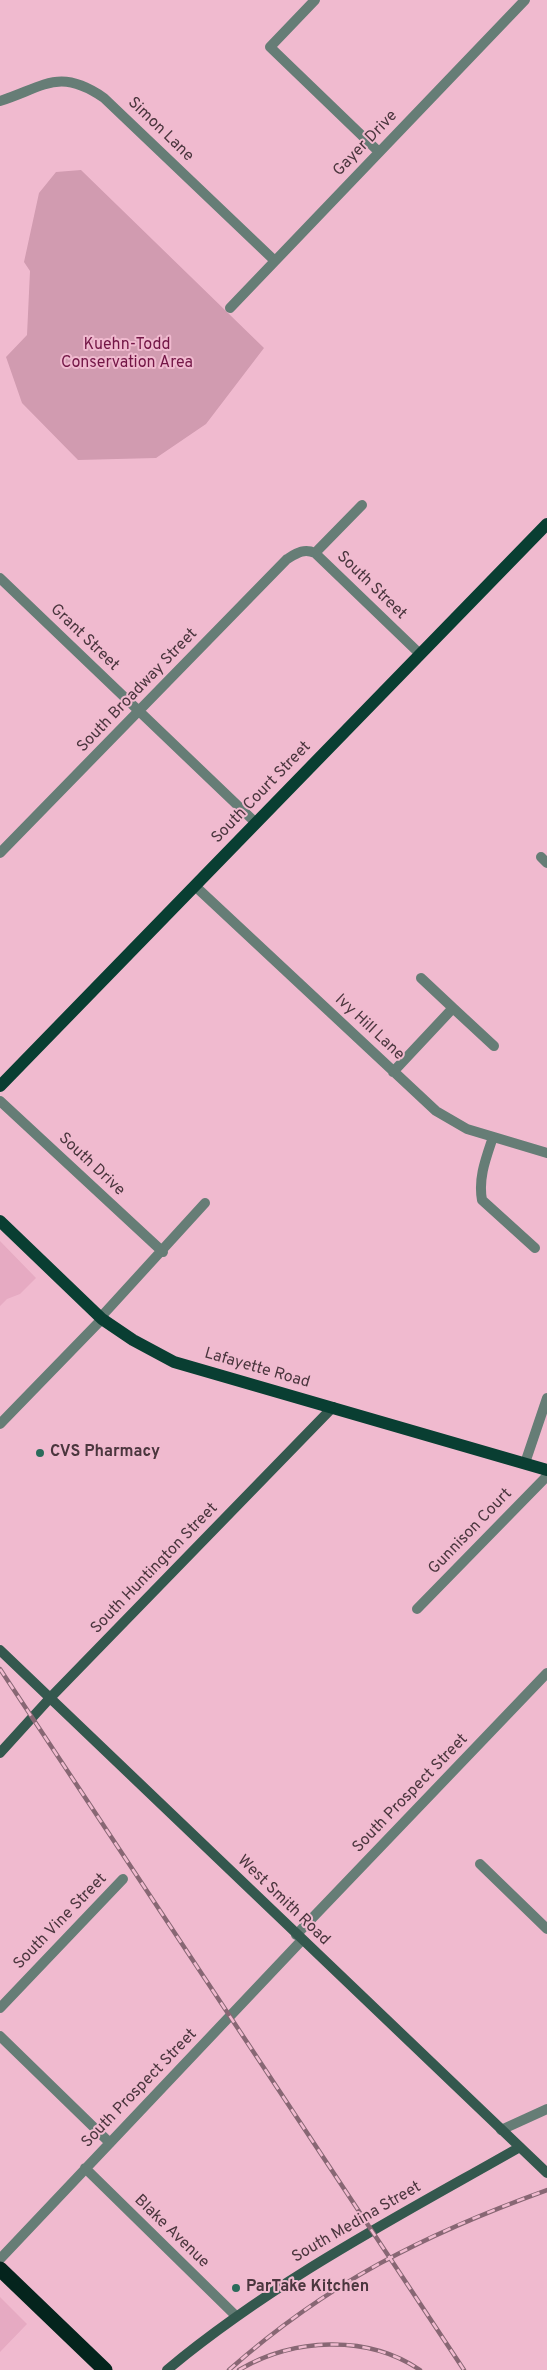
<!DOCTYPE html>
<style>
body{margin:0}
canvas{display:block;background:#f0bacf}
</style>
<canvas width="547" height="2370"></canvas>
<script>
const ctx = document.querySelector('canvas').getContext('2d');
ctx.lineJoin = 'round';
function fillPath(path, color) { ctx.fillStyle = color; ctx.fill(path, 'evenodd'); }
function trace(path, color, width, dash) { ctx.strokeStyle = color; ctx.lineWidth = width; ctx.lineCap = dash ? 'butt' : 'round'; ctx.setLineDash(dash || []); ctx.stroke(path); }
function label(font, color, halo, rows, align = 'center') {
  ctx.font = font + ' Overpass,sans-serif'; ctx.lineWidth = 4; ctx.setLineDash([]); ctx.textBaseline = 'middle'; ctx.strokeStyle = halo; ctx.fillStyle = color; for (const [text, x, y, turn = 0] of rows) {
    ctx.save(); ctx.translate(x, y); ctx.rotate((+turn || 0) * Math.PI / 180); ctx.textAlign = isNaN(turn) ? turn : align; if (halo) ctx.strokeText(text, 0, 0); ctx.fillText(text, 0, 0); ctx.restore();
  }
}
fillPath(new Path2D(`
 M 0,1241 L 36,1278 L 20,1294 L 7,1299 L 0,1306 Z
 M 0,2297 L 27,2324 L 0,2352 Z`), '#e6aac2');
fillPath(new Path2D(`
 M 81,170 L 264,348 L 206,424 L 156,458 L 78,460 L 22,403 L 6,357 L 27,335 L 30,271 L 24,262 L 39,193 L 56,172 Z`), '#d19bb0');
trace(new Path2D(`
 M 315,0 L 270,47 L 379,152
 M 0,101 C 44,87 59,67 104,98 L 275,261
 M 230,308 L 525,0
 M 315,553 L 362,505
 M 0,578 L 256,823
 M 0,853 L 287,559 C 297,553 304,548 315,553 L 420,654
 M 541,857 L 547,863
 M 195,886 L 436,1111 L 467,1129 L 547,1153
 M 453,1008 L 494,1046
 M 393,1072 L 453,1008 L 421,978
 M 0,1101 L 163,1252
 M 493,1137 C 486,1158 478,1178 482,1200 L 535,1248
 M 100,1318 L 205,1203
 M 0,1424 L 102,1319
 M 525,1463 L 547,1398
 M 417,1609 L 547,1476
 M 480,1864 L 547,1929
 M 296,1935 L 547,1673
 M 0,2008 L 123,1879
 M 0,2036 L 110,2143
 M 501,2130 L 547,2109
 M 85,2168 L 236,2316
 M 0,2259 L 302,1940`), '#667d76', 10);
trace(new Path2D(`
 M 0,1650 L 547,2173
 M 0,1753 L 50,1698 L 333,1407
 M 167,2370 C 275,2280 399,2216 520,2147`), '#34584e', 10);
trace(new Path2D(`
 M 0,1086 L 547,524
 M 0,1221 L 102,1319 L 133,1340 L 174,1362 L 547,1470`), '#093e32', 12);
trace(new Path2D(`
 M 0,2269 L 105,2370`), '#04241d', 15);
const rail = new Path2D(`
 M 0,1669 L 464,2370
 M 229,2370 C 327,2283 425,2234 547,2190
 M 239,2370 C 293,2338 367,2334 420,2370`);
trace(rail, '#886774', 4.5);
trace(rail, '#f0bacf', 2.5, [8]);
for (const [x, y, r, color] of [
 [40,1453,5,"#2a6b5b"],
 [236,2288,5,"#2a6b5b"]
]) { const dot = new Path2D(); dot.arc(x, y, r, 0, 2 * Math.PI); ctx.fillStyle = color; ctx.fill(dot); trace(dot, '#f0bacf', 2); }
label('16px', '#4b363e', '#f0bacf', [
 ["Simon Lane",160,130,44],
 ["Gayer Drive",366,144,-46],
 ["South Street",371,586,44],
 ["Grant Street",84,638,44],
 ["South Broadway Street",138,691,-46],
 ["South Court Street",262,793,-46],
 ["Ivy Hill Lane",369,1028,43],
 ["South Drive",91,1165,43],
 ["Lafayette Road",257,1369,16],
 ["Gunnison Court",471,1532,-46],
 ["South Huntington Street",155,1569,-46],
 ["South Prospect Street",411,1794,-46],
 ["West Smith Road",283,1901,44],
 ["South Vine Street",61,1922,-46],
 ["South Prospect Street",140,2089,-46],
 ["South Medina Street",357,2223,-30],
 ["Blake Avenue",171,2232,44]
]);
label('16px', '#731646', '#f0bacf', [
 ["Kuehn-Todd",127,346],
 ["Conservation Area",127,364]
]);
label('bold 16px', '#4b363e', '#f0bacf', [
 ["CVS Pharmacy",50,1453],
 ["ParTake Kitchen",246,2288]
], 'left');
</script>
